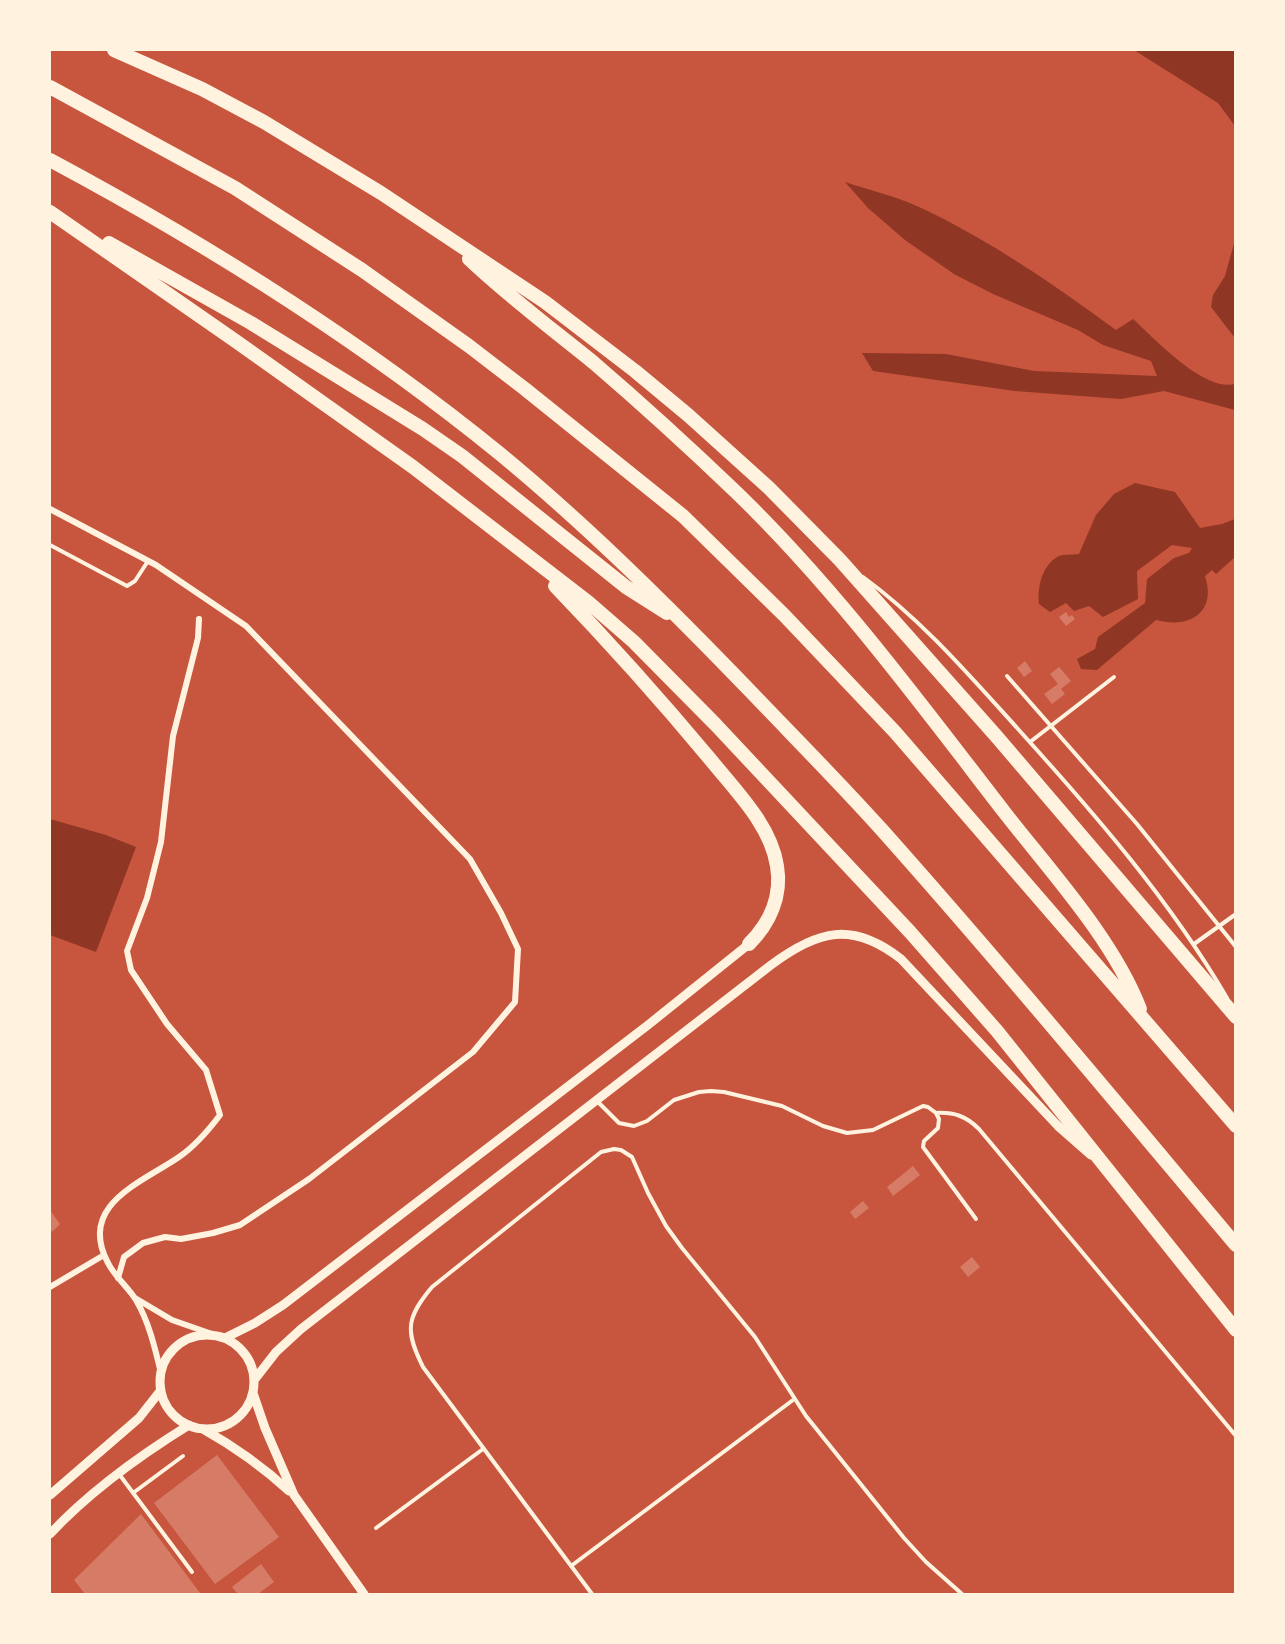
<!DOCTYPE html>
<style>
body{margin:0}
#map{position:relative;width:1285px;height:1644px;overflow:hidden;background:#c8553d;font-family:"Sofia Sans Condensed",sans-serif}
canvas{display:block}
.frame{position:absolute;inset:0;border:51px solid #fff3e0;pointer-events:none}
</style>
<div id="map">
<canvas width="1285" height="1644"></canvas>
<div class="frame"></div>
</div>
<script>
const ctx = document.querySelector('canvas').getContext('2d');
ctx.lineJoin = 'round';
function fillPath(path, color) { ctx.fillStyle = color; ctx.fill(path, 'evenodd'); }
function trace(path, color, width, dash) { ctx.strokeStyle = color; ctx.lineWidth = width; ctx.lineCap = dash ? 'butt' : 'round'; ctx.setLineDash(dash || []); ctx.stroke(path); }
fillPath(new Path2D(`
 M 1134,50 L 1235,50 L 1235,126 L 1218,103 Z
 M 845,182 C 869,190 895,196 919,207 C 990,240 1053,284 1116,330 L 1133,319 C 1155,339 1204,392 1235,384 L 1235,410 L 1164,391 L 1121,399 L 1015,391 L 873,371 L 862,353 L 946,354 L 1034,371 L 1157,376 L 1151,361 L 1103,345 L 1078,330 L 993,294 L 954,274 L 905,240 L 868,208 Z
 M 1235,240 L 1235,338 L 1211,307 L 1213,295 L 1225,276 Z
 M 1135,483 L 1175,492 L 1200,528 L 1222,524 L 1235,519 L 1235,557 L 1216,574 L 1212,570 L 1205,576 C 1217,613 1189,629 1156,620 L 1097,670 L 1081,669 L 1077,659 L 1095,649 L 1098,637 L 1145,603 L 1147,579 L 1174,558 L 1189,553 L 1192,548 L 1172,545 L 1137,571 L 1138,599 L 1103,617 L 1089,606 L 1074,611 L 1066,603 L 1050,612 L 1039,604 C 1037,588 1042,564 1059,556 C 1064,554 1073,555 1079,554 L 1096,515 L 1114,494 Z
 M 50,819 L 106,835 L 136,847 L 96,952 L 50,935 Z`), '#8f3625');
fillPath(new Path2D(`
 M 1066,612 L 1069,617 L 1072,615 L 1075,619 L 1066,626 L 1059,617 Z
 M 1025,661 L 1032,671 L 1024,677 L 1017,668 Z
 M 1059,667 L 1071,681 L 1061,689 L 1065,694 L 1052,704 L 1044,694 L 1058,684 L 1050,674 Z
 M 913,1166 L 920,1175 L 893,1196 L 887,1187 Z
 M 863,1201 L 869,1208 L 855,1219 L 850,1212 Z
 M 50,1210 L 60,1224 L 52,1232 L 50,1229 Z
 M 972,1257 L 980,1267 L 968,1277 L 960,1267 Z
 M 217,1455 L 279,1537 L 215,1584 L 154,1503 Z
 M 141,1514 L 200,1593 L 199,1594 L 85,1594 L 74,1580 Z
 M 261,1564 L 274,1582 L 258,1594 L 238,1594 L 232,1587 Z`), '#d67c66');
trace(new Path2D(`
 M 50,545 L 127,586 L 135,581 L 148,561
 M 863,577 C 922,620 969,675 1018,729 C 1094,813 1170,900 1227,998
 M 1007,676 L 1137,824 L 1236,947
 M 1030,742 L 1114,677
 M 1194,944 L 1236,914
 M 598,1102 L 619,1123 L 634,1126 L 647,1121 L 674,1100 L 699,1092 L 711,1091 L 724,1092 L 782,1106 L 823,1126 L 847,1133 L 873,1130 L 923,1106 L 928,1107 L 936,1113 L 939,1119 L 938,1128 L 924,1141 L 923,1147 L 976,1219
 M 936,1113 C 954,1112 966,1116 979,1129 L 1236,1436
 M 119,1474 L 192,1572
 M 133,1493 L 183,1456
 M 376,1528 L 483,1449
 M 571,1566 L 793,1400
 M 592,1594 L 423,1367 C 405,1331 406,1318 432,1287 L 601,1152 L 614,1149 L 621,1150 L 632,1157 L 648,1193 L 666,1226 L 682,1248 L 755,1337 L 806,1416 L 904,1538 L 926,1562 L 962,1594`), '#fff3e0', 4);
trace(new Path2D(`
 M 50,509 L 156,565 L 246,626 L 470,859 L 501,913 L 518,949 L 515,1002 L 473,1052 L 309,1179 L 240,1225 L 213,1233 L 181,1239 L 165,1237 L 143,1243 L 124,1257 L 118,1278
 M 50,1287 L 104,1255
 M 135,1298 L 172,1320 L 212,1334
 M 161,1373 C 155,1348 149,1322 136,1300 C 128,1287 115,1277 108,1263 C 77,1205 141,1183 179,1157 C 195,1146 208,1131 220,1115 L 206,1070 L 167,1024 L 131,970 L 127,951 L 147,898 L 161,842 L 173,736 L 198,638 L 199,619`), '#fff3e0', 6);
trace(new Path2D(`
 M160 1382a47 47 0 1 1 94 0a47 47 0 1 1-94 0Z
 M 225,1338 L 255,1323 L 283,1305 L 648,1025 L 749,944
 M 255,1379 L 276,1352 L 301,1329 L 771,965 C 818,930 852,921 901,959 L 1058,1126 L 1091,1155
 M 253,1393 L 265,1428 L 294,1495 L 364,1594
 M 203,1429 C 235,1447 262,1466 289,1491
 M 50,1495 L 139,1418 L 161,1390
 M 50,1534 C 90,1491 139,1456 189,1425`), '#fff3e0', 9);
trace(new Path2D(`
 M 114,50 L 202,89 L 264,122 L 381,193 L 545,302 L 635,371 L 688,415 L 769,488 L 840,560 L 997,737 L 1236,1017
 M 50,87 L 235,188 L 362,270 L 469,346 L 525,389 L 683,516 L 784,615 L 895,732 L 1236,1126
 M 50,160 C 207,244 360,340 499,453 C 589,527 672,610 753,694 C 796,739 840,783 882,830 C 1003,966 1119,1106 1236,1245
 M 50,212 L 237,342 L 413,467 L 588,602 L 634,642 L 716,725 L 910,932 L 997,1031 L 1236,1330
 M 109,243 L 251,323 L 423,429 L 462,456 L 626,587 L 667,613
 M 469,259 C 508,296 552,329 594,363 C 643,405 690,448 737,493 C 837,590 920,703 1005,813 C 1051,872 1113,939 1140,1009
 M 555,586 C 609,642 660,699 710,759 C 735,790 771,825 777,866 C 782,896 770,923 749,944`), '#fff3e0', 14);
</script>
